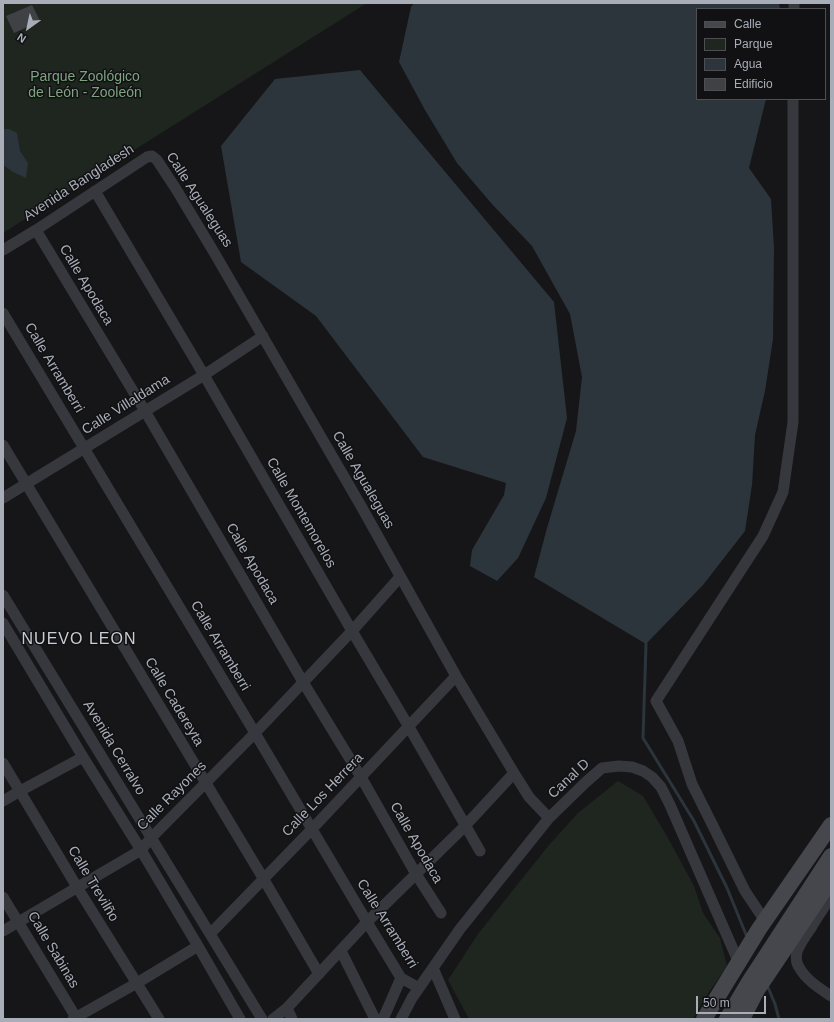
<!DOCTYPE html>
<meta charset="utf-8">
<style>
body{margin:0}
#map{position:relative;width:834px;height:1022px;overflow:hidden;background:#161618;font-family:Helvetica,sans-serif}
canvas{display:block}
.frame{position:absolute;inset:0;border:4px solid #a8adb8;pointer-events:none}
.legend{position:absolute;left:696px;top:8px;width:130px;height:92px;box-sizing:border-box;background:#111113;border:1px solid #4d4f55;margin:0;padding:5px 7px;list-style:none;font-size:12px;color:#a8adb8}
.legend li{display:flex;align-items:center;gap:8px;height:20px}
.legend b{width:20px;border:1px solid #4d4f55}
.north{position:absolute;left:8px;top:8px;width:40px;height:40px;-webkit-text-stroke:3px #111113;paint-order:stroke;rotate:213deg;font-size:11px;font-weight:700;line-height:16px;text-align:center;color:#a8adb8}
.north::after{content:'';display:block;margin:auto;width:14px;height:18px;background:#a8adb8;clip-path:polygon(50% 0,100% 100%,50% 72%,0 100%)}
.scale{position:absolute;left:696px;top:996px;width:70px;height:18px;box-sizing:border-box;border:2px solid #a8adb8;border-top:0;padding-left:5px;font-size:12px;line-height:14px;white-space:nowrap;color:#a8adb8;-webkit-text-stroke:3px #111113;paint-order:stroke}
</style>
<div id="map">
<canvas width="834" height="1022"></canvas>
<div class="frame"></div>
<ul class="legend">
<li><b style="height:5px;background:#45474d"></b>Calle</li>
<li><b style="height:11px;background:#1e261f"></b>Parque</li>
<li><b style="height:11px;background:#2c353c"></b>Agua</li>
<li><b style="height:11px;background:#404145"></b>Edificio</li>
</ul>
<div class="north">N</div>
<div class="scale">50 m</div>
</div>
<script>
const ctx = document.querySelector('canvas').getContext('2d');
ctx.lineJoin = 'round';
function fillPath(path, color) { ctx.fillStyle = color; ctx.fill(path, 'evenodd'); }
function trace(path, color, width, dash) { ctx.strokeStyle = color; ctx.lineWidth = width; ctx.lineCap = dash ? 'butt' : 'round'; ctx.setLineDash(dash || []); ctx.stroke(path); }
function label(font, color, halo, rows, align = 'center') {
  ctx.font = font + ' Helvetica,sans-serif'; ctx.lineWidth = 3; ctx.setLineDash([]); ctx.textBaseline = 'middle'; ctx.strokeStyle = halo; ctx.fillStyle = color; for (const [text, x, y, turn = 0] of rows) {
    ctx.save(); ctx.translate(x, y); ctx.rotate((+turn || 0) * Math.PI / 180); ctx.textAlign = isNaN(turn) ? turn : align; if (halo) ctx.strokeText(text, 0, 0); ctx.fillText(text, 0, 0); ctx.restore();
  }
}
fillPath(new Path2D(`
 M 3,3 L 367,3 L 3,233 Z
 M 618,781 L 643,796 L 668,838 L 694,886 L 703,913 L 720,938 L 727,966 L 703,1001 L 693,1019 L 469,1019 L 448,980 L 478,934 L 549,845 L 578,813 Z`), '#1e261f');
fillPath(new Path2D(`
 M 414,3 L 779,3 L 780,9 L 697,9 L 697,99 L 766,99 L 749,168 L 771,199 L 774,248 L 773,339 L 765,391 L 755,435 L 752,485 L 745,531 L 703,585 L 646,644 L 534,577 L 547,528 L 576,431 L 582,377 L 570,314 L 532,246 L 491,203 L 457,163 L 425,110 L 399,62 L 411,7 Z
 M 360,70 L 554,302 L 567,418 L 546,498 L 518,558 L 497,581 L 470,566 L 472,550 L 504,495 L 506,483 L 423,457 L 316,316 L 241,262 L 221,146 L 275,79 Z
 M 3,129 L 9,129 L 17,133 L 20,151 L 28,163 L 26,178 L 13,172 L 3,165 Z`), '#2c353c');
trace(new Path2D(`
 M 646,644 L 643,738 L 694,821 L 727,888 L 747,937
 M 767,985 L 775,1004 L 779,1019`), '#2c353c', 3);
fillPath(new Path2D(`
 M 32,5 L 40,21 L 14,33 L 6,16 Z`), '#404145');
trace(new Path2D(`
 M 794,9 L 794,3
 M 95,191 L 204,375 L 352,631 L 409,727 L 480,851
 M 36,230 L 145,411 L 303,682 L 361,777 L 416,874 L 441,913
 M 3,250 L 36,230 L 147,157 L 152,156 L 157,160 L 176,189 L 215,254 L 361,506 L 456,676 L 514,773 L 529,797 L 549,818
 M 3,313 L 255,733 L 367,922 L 401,978 L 419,988
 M 3,445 L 263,878 L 319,974
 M 3,498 L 204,375 L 263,336
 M 3,595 L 262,1019
 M 3,623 L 83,757 L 141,850 L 198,946 L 240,1019
 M 3,763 L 77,887 L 159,1019
 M 3,801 L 20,791 L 83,757
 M 831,896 C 825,907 817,917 811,928 C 806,935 800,943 797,952 C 796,957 796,963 799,967 C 806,980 819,988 831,996
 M 3,897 L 77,1019
 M 765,921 L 745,891 L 713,826 L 692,784 L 678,741 L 656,701 L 763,536 L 783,492 L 793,422 L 793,99
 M 3,931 L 141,850 L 151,838 L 255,733 L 352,631 L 400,577
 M 210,934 L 312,829 L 456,676
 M 341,951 L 375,1019
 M 433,968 L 455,1019
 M 287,1008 L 292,1019
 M 73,1019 L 137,983 L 198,946
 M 273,1019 L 287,1008 L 367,922 L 465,826 L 514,773
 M 383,1019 L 401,978
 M 401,1019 L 412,998 L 460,929 L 549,818 L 586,782 L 602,768 L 619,766 L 632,767 L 643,771 L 652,777 L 661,787 L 670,805 L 739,963`), '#37383d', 11);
trace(new Path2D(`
 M 704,1019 L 759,929 L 831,825
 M 727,1019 L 749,982 L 831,856
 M 742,1019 L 757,990 L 831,880`), '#45474d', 16);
label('14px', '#7fa381', '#111113', [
 ["Parque Zoológico",85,77],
 ["de León - Zooleón",85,93]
]);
label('14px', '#a8adb8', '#111113', [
 ["Avenida Bangladesh",79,183,-33],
 ["Calle Agualeguas",199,200,57],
 ["Calle Apodaca",86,285,59],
 ["Calle Arramberri",54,368,59],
 ["Calle Villaldama",126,405,-32],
 ["Calle Agualeguas",363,480,60],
 ["Calle Montemorelos",301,513,60],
 ["Calle Apodaca",252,564,60],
 ["Calle Arramberri",220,646,59],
 ["Calle Cadereyta",174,702,59],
 ["Avenida Cerralvo",114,748,59],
 ["Canal D",569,779,-43],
 ["Calle Los Herrera",323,795,-46],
 ["Calle Rayones",172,796,-45],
 ["Calle Apodaca",416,843,60],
 ["Calle Trevilño",93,884,59],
 ["Calle Arramberri",387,924,58],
 ["Calle Sabinas",53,950,59]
]);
ctx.letterSpacing = '1px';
label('16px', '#c9ccd4', '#111113', [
 ["NUEVO LEON",79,640]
]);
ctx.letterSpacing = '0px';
</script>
